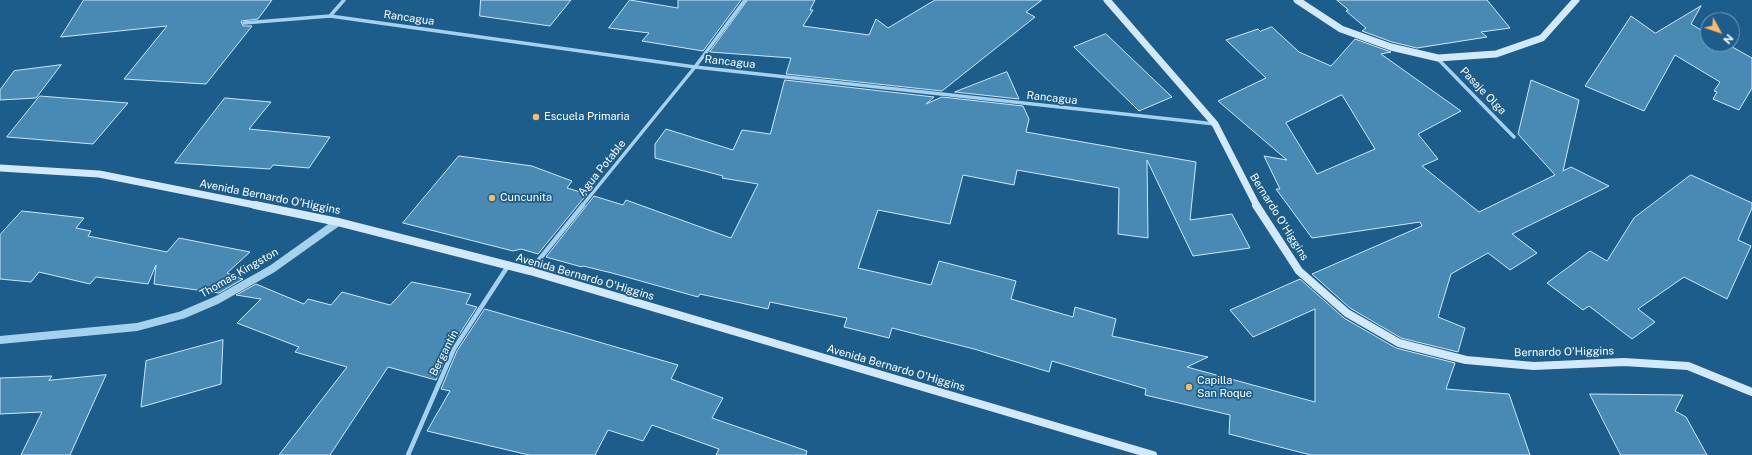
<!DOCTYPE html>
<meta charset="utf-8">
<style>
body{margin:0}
#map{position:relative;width:1752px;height:455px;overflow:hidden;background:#1c5d8b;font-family:"Public Sans",sans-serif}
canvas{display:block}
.north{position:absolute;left:1700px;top:12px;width:40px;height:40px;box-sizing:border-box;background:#1c5d8b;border:1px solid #779eb9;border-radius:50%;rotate:130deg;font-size:11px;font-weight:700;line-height:16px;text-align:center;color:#fff}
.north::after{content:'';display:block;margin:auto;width:14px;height:18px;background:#fdb964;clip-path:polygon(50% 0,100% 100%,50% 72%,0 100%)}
</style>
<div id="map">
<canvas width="1752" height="455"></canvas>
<div class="north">N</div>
</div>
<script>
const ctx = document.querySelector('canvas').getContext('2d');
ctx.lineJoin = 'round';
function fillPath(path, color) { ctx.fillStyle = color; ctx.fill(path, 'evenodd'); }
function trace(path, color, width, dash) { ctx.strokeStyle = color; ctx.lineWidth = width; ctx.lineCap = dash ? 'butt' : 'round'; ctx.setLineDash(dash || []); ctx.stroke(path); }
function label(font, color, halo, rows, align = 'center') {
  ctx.font = font + ' "Public Sans",sans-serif'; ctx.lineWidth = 3.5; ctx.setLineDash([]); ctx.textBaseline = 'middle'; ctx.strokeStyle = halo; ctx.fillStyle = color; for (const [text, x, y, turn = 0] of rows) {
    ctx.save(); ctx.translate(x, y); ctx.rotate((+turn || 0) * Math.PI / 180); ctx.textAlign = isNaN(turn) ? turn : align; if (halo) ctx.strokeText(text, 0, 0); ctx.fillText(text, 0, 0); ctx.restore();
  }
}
const building = new Path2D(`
 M 84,0 L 272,0 L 258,19 L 241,21 L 243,26 L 252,26 L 206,84 L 124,79 L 167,26 L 61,37 Z
 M 481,0 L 571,0 L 550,26 L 480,16 Z
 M 630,0 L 678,8 L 678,0 L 741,0 L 703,51 L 642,41 L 649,33 L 609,28 Z
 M 748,0 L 815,0 L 810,10 L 813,10 L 803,26 L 869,35 L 876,19 L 888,28 L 935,0 L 1042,0 L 1026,12 L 1035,17 L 942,91 L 786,74 L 791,58 L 710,52 Z
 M 1337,0 L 1487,0 L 1510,28 L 1481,32 L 1487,37 L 1417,48 L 1392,42 L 1362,31 L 1366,28 L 1346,11 L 1348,10 Z
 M 1701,6 L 1691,24 L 1708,34 L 1708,44 L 1727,44 L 1752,58 L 1752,88 L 1739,110 L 1713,99 L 1717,92 L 1714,91 L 1720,82 L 1675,55 L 1644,111 L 1585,86 L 1631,16 L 1655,33 Z
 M 1272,27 L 1299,52 L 1331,66 L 1355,39 L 1391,52 L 1381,54 L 1461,111 L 1418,134 L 1438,159 L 1422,166 L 1479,212 L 1555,175 L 1518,134 L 1531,80 L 1579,100 L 1563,171 L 1571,167 L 1609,186 L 1512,234 L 1537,253 L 1510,270 L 1488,253 L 1451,274 L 1438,317 L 1465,328 L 1458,352 L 1401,338 L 1350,308 L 1312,274 L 1422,226 L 1420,222 L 1312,238 L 1276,189 L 1280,189 L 1264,156 L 1287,160 L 1218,101 L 1266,78 L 1226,40 L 1258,29 L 1260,31 ZM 1342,95 L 1375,149 L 1317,174 L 1286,123 Z
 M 1106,34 L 1172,97 L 1139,111 L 1074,47 Z
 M 61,65 L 36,98 L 0,100 L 0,90 L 14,71 Z
 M 1007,72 L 1019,99 L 955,92 Z
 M 785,80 L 934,97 L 926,104 L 942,97 L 1023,106 L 1029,119 L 1026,132 L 1196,162 L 1190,220 L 1232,214 L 1250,248 L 1193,256 L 1147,160 L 1148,238 L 1118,234 L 1119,188 L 1017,170 L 1014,185 L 963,175 L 950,224 L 878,210 L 858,268 L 931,285 L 939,261 L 1016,281 L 1011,299 L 1073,317 L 1075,307 L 1116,319 L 1112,336 L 1208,357 L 1187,367 L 1315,402 L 1315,309 L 1253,337 L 1230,310 L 1300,279 L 1344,318 L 1396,348 L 1455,363 L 1446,389 L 1509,394 L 1530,455 L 1311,455 L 1229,434 L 1230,415 L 1145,395 L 1146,389 L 1052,361 L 1049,372 L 974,349 L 892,328 L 889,338 L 844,327 L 847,318 L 770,302 L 768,309 L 700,294 L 698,297 L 612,273 L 583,266 L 582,267 L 546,257 L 594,196 L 623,205 L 626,200 L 731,238 L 758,184 L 722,178 L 723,176 L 655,158 L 655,144 L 666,129 L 733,150 L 742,130 L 770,134 Z
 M 40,96 L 128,103 L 93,144 L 7,137 Z
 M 225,98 L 271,102 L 249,129 L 330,137 L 309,168 L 273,165 L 270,169 L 175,163 Z
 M 459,156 L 532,166 L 572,181 L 567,188 L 587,194 L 538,254 L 521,249 L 513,251 L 403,223 Z
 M 1691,175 L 1752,203 L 1752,208 L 1738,240 L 1751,246 L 1727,299 L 1684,277 L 1638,309 L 1655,322 L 1632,339 L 1589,306 L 1583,310 L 1547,283 L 1590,251 L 1607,261 L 1634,218 Z
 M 22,211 L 84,218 L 76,228 L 91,231 L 88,236 L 167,252 L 179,238 L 250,252 L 227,273 L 243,279 L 219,293 L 154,284 L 156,265 L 148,284 L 96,277 L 90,284 L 39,272 L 31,282 L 0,279 L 0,235 Z
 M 412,282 L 471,294 L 466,304 L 477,307 L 451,347 L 436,380 L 388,367 L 330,455 L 279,455 L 347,367 L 295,352 L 299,347 L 237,323 L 261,299 L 236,295 L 256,284 L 304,304 L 308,299 L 331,305 L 342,292 L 390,305 Z
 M 485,309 L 678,365 L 671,379 L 723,398 L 712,418 L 807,451 L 806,455 L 716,455 L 719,449 L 652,425 L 643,441 L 608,430 L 595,455 L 529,455 L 427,431 L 450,391 L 441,389 L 457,351 Z
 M 223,340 L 221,384 L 141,407 L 146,361 Z
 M 106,375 L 70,455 L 21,455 L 42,412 L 0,414 L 0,378 L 52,376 L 49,380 Z
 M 1590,394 L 1683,395 L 1675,411 L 1686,417 L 1707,455 L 1621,455 Z`);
fillPath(building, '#498ab5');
trace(building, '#cce8f9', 1);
trace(new Path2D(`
 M 330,16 L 344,0
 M 244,23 L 330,16 L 695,67 L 1215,124
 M 1438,59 L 1514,137
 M 582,206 L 695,67 L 745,0`), '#a6d1ed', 3.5);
trace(new Path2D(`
 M 530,271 L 583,205
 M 408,455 L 454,349 L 508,266`), '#a6d1ed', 4.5);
trace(new Path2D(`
 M 0,340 L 137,327 L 182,315 L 217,300 L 272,269 L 338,222`), '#a6d1ed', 8);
trace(new Path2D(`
 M 1107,0 L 1215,124 L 1257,206
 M 1297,0 L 1341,29 L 1391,47 L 1438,58 L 1496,54 L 1542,38 L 1576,0
 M 0,168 L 99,174 L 260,206`), '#d3e9f9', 7);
trace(new Path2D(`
 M 255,205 L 338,222 L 530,271 L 1153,455
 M 1256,205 L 1299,271 L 1347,313 L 1399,343 L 1466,360 L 1534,366 L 1624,362 L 1688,366 L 1752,392`), '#d3e9f9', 8);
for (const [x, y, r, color] of [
 [536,117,4,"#fdb964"],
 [492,198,4,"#fdb964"],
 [1189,387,4,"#fdb964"]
]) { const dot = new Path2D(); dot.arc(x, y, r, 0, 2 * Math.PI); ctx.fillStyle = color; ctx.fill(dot); trace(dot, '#1c5d8b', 1.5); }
label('11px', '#fff', '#1c5d8b', [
 ["Rancagua",409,18,8],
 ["Rancagua",730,62,6],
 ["Pasaje Olga",1483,91,46],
 ["Rancagua",1052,98,6],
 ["Agua Potable",602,168,-51],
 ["Avenida Bernardo O'Higgins",270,197,11],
 ["Bernardo O'Higgins",1279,217,58],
 ["Thomas Kingston",239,273,-30],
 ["Avenida Bernardo O'Higgins",585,277,16],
 ["Bernardo O'Higgins",1564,352,-1],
 ["Bergantín",444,353,-63],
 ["Avenida Bernardo O'Higgins",896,368,16]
]);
label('11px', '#fff', '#1c5d8b', [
 ["Escuela Primaria",544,117],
 ["Cuncunita",500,198],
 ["Capilla",1197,381],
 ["San Roque",1197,394]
], 'left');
</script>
